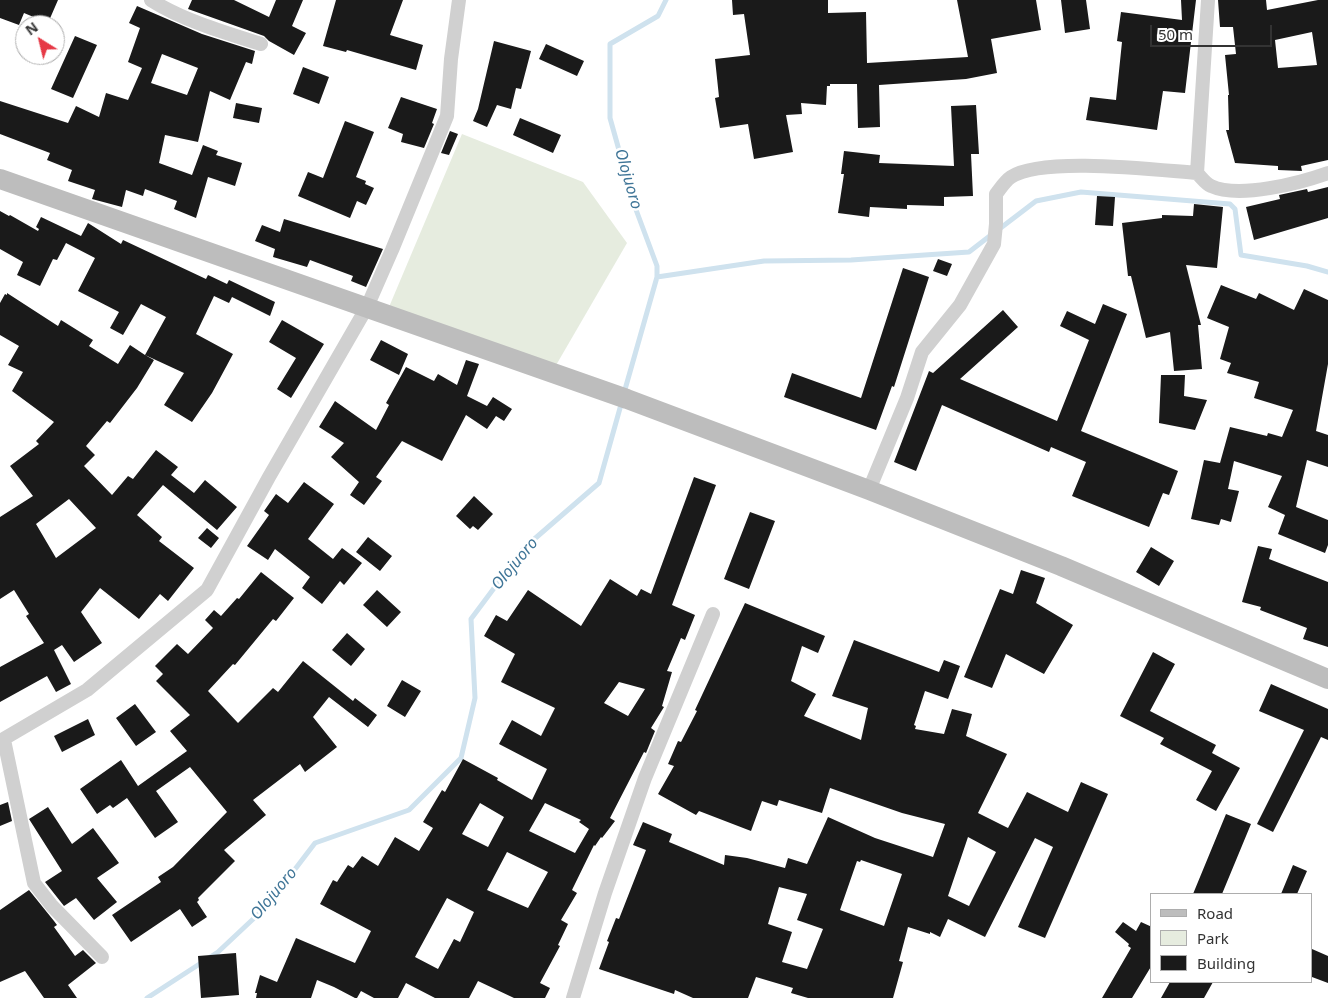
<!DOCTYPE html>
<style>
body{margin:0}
#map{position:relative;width:1328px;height:998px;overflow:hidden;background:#fff;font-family:"Noto Sans",sans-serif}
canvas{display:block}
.legend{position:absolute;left:1150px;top:893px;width:162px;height:90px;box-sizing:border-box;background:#fff;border:1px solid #adadad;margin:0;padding:6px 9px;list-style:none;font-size:15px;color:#333}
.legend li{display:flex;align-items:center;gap:10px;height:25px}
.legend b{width:25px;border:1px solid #adadad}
.north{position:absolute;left:15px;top:15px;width:50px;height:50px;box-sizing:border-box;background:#fff;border:1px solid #adadad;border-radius:50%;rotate:324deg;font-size:14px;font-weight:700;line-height:20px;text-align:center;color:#333}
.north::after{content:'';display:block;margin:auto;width:18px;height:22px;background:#e63946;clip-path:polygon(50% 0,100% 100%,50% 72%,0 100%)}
.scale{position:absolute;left:1150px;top:25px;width:122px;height:22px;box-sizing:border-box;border:2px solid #333;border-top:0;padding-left:6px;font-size:15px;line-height:18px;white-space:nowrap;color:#333;-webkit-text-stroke:4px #fff;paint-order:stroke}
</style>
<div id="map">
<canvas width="1328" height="998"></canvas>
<ul class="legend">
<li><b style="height:6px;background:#bdbdbd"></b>Road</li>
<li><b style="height:14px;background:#e6ecdf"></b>Park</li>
<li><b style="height:14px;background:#1a1a1a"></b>Building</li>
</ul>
<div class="north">N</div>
<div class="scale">50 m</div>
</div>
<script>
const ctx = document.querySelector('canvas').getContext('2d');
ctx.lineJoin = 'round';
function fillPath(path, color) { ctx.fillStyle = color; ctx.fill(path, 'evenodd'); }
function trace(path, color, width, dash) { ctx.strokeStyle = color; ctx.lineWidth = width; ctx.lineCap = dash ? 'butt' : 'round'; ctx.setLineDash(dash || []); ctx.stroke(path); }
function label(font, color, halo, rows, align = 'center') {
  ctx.font = font + ' "Noto Sans",sans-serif'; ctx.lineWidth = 5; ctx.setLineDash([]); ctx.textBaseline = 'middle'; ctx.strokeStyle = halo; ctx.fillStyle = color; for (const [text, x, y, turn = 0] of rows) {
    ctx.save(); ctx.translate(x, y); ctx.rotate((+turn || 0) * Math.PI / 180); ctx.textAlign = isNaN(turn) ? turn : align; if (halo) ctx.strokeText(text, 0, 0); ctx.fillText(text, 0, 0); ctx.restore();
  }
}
fillPath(new Path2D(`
 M 462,134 L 583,182 L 627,243 L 555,367 L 389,307 Z`), '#e6ecdf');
trace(new Path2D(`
 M 998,230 L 1036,201 L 1081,192 L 1230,204 L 1235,209 L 1241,255 L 1307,266 L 1328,272
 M 657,277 L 764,261 L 851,260 L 969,252 L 991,235
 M 624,393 L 657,277 L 657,266 L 635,207 L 610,118 L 610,44 L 658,16 L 666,0
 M 147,998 L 218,952 L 267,906 L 315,843 L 409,810 L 461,758 L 475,698 L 471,619 L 524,548 L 599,483 L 622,401`), '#cfe2ee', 5);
fillPath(new Path2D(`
 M 0,0 L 58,0 L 48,23 L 24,13 L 19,25 L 0,18 Z
 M 192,0 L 234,0 L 269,17 L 276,0 L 303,0 L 292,26 L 306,33 L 294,55 L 269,41 L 264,36 L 188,9 Z
 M 336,0 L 403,0 L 390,35 L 423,45 L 416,70 L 347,50 L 346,52 L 323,46 Z
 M 732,0 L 828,0 L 828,13 L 866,12 L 867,63 L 968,57 L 957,0 L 1036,0 L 1041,30 L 991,39 L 997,73 L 966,79 L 879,85 L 880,127 L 858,128 L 857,84 L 830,84 L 830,86 L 827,86 L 826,105 L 801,103 L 802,114 L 786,115 L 793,152 L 754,159 L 748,124 L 720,128 L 715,98 L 719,97 L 715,59 L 750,55 L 744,14 L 733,15 Z
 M 1061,0 L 1086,0 L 1090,29 L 1065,33 Z
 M 1181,0 L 1196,0 L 1185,93 L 1163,91 L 1157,130 L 1086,120 L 1090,97 L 1116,100 L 1122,42 L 1117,41 L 1121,12 L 1182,20 Z
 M 1218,0 L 1266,0 L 1267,10 L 1318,0 L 1328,0 L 1328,160 L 1301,166 L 1302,171 L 1278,170 L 1278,166 L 1235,163 L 1226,130 L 1229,130 L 1228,95 L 1229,95 L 1225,55 L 1236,54 L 1233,27 L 1220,27 ZM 1312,32 L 1317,65 L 1278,68 L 1275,40 Z
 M 137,6 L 202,34 L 255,51 L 252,64 L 246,62 L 230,100 L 210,91 L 198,142 L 165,135 L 159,163 L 192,175 L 203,145 L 218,151 L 216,155 L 242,163 L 235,186 L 208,177 L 196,218 L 174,209 L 177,201 L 145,189 L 143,196 L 126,190 L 122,207 L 92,199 L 95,190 L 68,181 L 72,170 L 47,160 L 50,153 L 0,134 L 0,101 L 68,123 L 76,106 L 99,117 L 106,93 L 128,100 L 142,68 L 128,62 L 140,28 L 129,23 ZM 162,54 L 198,68 L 187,95 L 151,83 Z
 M 75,36 L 97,45 L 73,98 L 51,89 Z
 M 494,41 L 531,51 L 521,89 L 516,88 L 511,109 L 497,105 L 487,127 L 473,121 L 478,109 Z
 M 546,44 L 584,61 L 577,76 L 539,59 Z
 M 303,67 L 329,77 L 319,104 L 293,94 Z
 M 401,97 L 437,109 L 432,123 L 434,124 L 424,148 L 401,142 L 403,134 L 388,128 Z
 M 236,103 L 262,108 L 259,123 L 233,118 Z
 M 976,105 L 979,154 L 971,154 L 973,196 L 944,197 L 944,206 L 907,205 L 907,209 L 870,207 L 869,217 L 838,213 L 844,174 L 841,174 L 844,151 L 880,155 L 879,163 L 954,166 L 951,106 Z
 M 520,118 L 561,135 L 553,153 L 513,135 Z
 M 345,121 L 374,132 L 356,177 L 366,181 L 365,184 L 374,188 L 366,205 L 357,201 L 350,218 L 298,196 L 308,172 L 323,178 Z
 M 450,131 L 458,134 L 449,155 L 441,153 Z
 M 1328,187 L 1328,218 L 1254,240 L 1246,207 L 1280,199 L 1279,195 L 1307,189 L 1308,192 Z
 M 1097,196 L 1115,197 L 1113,226 L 1095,225 Z
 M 1194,204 L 1223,207 L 1217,268 L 1186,265 L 1201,325 L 1198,325 L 1202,369 L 1174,371 L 1170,332 L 1146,338 L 1131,276 L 1128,276 L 1122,223 L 1162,218 L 1162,215 L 1193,216 Z
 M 0,211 L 9,216 L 10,215 L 38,231 L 39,229 L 36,227 L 41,217 L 81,236 L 88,223 L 121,244 L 123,240 L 206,279 L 208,275 L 227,284 L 229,280 L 275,302 L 270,316 L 232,297 L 229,303 L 214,296 L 196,334 L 233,354 L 212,393 L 192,422 L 164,405 L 184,373 L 145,355 L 154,360 L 137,388 L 110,423 L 107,421 L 86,446 L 95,455 L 84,466 L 112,495 L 128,476 L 133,479 L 156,450 L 178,467 L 171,475 L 194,493 L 205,480 L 237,507 L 217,530 L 163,485 L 137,515 L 162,537 L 159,541 L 194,568 L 168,601 L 160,594 L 139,619 L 100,588 L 81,612 L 102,643 L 74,662 L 62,645 L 54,650 L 71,684 L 56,692 L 47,676 L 0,702 L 0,667 L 44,643 L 26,616 L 29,614 L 14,590 L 0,599 L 0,517 L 33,496 L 10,466 L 39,444 L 36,441 L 54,422 L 12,391 L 23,372 L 8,365 L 19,346 L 0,335 L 0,303 L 5,294 L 7,295 L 7,293 L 58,326 L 61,320 L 93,340 L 89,346 L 118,364 L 130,345 L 145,355 L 166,317 L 141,304 L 123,335 L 110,328 L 119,312 L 78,291 L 95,258 L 66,243 L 57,260 L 53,259 L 40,286 L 17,275 L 23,262 L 0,249 ZM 69,499 L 96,528 L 56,558 L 36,524 Z
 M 284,219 L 383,249 L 366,287 L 351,281 L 353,276 L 310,260 L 307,267 L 273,257 L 275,249 L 255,241 L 262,225 L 280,232 Z
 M 938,259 L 952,264 L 947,276 L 933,271 Z
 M 903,268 L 929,277 L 894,387 L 892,386 L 876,430 L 784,397 L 792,373 L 861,398 Z
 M 1221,285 L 1256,299 L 1259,293 L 1294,310 L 1304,289 L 1328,300 L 1328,364 L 1316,431 L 1328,435 L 1328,467 L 1307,460 L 1296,507 L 1328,520 L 1328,545 L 1325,553 L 1278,534 L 1285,515 L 1268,507 L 1282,476 L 1234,461 L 1228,489 L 1239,491 L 1231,522 L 1221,519 L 1219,525 L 1191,519 L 1204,460 L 1220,463 L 1230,427 L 1267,436 L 1268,433 L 1282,437 L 1293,410 L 1254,398 L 1259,382 L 1227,373 L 1231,363 L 1220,359 L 1229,327 L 1207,318 Z
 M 1103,304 L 1127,314 L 1081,431 L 1178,471 L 1169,495 L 1163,493 L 1149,527 L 1072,496 L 1086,462 L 1051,447 L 1049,452 L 942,405 L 916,471 L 894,462 L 929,371 L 933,373 L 1003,310 L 1018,327 L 960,379 L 1057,421 L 1089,340 L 1060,326 L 1067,311 L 1095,324 Z
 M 282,320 L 324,344 L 291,398 L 277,389 L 296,358 L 269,342 Z
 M 381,340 L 408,354 L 399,375 L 370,360 Z
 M 466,360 L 479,364 L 467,396 L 487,406 L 493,397 L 512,409 L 504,421 L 496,416 L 487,429 L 466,415 L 442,461 L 402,441 L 376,477 L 382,481 L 364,505 L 350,495 L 359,482 L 331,457 L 344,443 L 319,427 L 335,401 L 376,430 L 389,405 L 386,403 L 406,367 L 434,381 L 438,374 L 457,385 Z
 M 1161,375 L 1185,375 L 1184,396 L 1207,400 L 1195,430 L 1159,423 Z
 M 694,477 L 716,485 L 672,605 L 695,615 L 685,640 L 681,638 L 667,671 L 672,672 L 662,706 L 664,707 L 651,728 L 655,731 L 646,753 L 644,752 L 610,818 L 615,821 L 602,838 L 601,837 L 595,846 L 594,845 L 572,890 L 577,893 L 561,920 L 568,924 L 558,945 L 560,946 L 540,983 L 550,988 L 545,998 L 514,998 L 478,981 L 469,998 L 435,998 L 406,983 L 398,998 L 374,998 L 361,991 L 357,998 L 355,998 L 334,987 L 317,980 L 311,998 L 256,998 L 257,993 L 255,993 L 260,975 L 277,982 L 296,938 L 355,963 L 371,931 L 320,904 L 333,880 L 337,882 L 348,865 L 353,868 L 362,856 L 378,866 L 395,837 L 419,851 L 433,828 L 423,822 L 442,790 L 445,792 L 463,759 L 498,778 L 497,780 L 532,800 L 547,769 L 499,744 L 512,720 L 541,736 L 555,708 L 501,682 L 515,654 L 484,636 L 496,615 L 507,621 L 528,590 L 581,626 L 610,579 L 637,596 L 641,589 L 651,594 ZM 619,682 L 645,689 L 628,716 L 604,703 ZM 480,803 L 504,817 L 488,847 L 462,834 ZM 545,803 L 581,820 L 579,822 L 589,829 L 575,853 L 529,831 ZM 507,852 L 548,872 L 528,908 L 487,890 ZM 447,898 L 474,912 L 460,942 L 454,939 L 438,969 L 415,957 Z
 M 304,482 L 334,504 L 308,539 L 333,559 L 342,548 L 362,563 L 344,585 L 340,581 L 322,604 L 302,588 L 310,577 L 275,549 L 268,560 L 247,546 L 269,515 L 264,511 L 276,494 L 288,503 Z
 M 474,496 L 493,514 L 478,530 L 473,526 L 470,529 L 456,516 Z
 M 750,512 L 775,521 L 749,589 L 724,579 Z
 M 207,528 L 219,538 L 211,548 L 198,538 Z
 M 368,537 L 392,556 L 380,571 L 356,552 Z
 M 1258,546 L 1272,549 L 1269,559 L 1328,582 L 1328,647 L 1303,639 L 1307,628 L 1260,610 L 1261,607 L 1242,602 Z
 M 1151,547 L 1174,561 L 1159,586 L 1136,572 Z
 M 1021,570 L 1045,578 L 1036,603 L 1073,625 L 1044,674 L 1006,654 L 992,688 L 964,677 L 1000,589 L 1013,594 Z
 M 261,572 L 294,598 L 276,621 L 273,619 L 235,665 L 233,664 L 208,691 L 238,723 L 273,688 L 278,692 L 303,661 L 353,701 L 355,698 L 377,715 L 368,727 L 329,697 L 313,717 L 337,747 L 305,772 L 300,764 L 253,800 L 266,815 L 224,850 L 235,861 L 198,898 L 199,900 L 197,902 L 207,917 L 192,927 L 180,909 L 131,942 L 112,915 L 161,882 L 158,877 L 173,867 L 227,812 L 190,767 L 156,791 L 178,822 L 155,838 L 127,798 L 113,808 L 110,805 L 97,814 L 80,789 L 121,760 L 138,786 L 187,751 L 170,731 L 190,715 L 156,681 L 163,674 L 155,666 L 177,644 L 188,654 L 213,628 L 205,620 L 214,610 L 221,616 L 237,598 L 239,599 Z
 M 377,590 L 401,612 L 387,627 L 363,605 Z
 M 745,603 L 825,636 L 818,653 L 802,646 L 791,681 L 816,694 L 804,716 L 861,740 L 868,708 L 832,696 L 854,640 L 939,672 L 944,660 L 960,666 L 948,699 L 925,691 L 914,725 L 916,726 L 915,729 L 944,734 L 952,709 L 972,714 L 966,736 L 1007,754 L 978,813 L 1008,828 L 1027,792 L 1068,812 L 1081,782 L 1108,794 L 1045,938 L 1018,927 L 1053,847 L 1035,838 L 985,937 L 948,919 L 940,937 L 930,932 L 930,934 L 908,927 L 899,961 L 903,962 L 893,998 L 808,998 L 791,993 L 793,988 L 756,977 L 748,998 L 693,998 L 675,990 L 674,994 L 599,969 L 609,942 L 607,941 L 616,918 L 619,919 L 646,850 L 633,845 L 643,822 L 672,834 L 669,842 L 724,865 L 725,855 L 747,858 L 785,868 L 788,858 L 807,864 L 828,817 L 875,838 L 933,857 L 945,824 L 902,813 L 830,788 L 822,813 L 779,800 L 777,806 L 762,801 L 751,831 L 699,811 L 696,815 L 658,794 L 674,766 L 668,764 L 678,741 L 681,742 L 697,711 L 695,710 ZM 968,837 L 996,852 L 969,906 L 948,896 ZM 861,860 L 902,874 L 884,926 L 840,910 L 857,861 L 860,862 ZM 779,887 L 807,894 L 797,920 L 823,929 L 807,969 L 782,962 L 792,932 L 768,924 Z
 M 347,633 L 365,649 L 351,666 L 332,650 Z
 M 1153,652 L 1175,664 L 1150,711 L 1216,745 L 1212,753 L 1240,768 L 1216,811 L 1196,800 L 1212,771 L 1160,744 L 1164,738 L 1120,716 Z
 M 402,680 L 421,691 L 405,717 L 387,706 Z
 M 1271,684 L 1328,709 L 1328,740 L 1321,737 L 1273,832 L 1257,824 L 1304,730 L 1259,711 Z
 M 135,704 L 156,732 L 136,746 L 116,718 Z
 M 88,719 L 95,735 L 62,752 L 54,736 Z
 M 8,802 L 12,821 L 0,826 L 0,805 Z
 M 48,807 L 72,844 L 93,828 L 119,863 L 97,878 L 117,902 L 94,920 L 76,898 L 64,906 L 45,882 L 62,871 L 29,819 Z
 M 1226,814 L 1251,824 L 1222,894 L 1193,894 Z
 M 1293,865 L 1307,871 L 1297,894 L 1281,894 Z
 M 29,890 L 54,921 L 57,925 L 54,927 L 75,956 L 83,950 L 96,963 L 68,985 L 77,998 L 44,998 L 25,971 L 0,982 L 0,910 Z
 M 1123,922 L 1136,931 L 1141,922 L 1152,927 L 1152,965 L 1132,998 L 1102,998 L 1131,948 L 1128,946 L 1129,944 L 1115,932 Z
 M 1312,949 L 1328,956 L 1328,983 L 1312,977 Z
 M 236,953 L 239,995 L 201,998 L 198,956 Z
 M 1170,982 L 1213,982 L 1204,998 L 1161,998 Z`), '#1a1a1a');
trace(new Path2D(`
 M 151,0 C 182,20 226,33 261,44
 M 1197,173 L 1208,0
 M 869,490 L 907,398 L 922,352 L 960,305 L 994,244 L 996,224 L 996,194 C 1000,189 1005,181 1011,177 C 1042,156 1157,170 1197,173 C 1201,177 1206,184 1211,186 C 1239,199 1300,183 1328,173
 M 4,740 L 34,883 L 52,906 L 102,957
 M 0,741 L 87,690 L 207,590 L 269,477 L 367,307 L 392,250 L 447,116 L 451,59 L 459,0
 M 573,998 L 605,893 L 645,778 L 713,614`), '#d0d0d0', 14);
trace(new Path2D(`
 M 0,179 L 627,399 L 869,490 L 1061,566 L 1328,679`), '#bdbdbd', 20);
label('italic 16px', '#3f7597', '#fff', [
 ["Olojuoro",628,179,74],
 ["Olojuoro",515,564,-50],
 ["Olojuoro",274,894,-50]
]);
</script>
